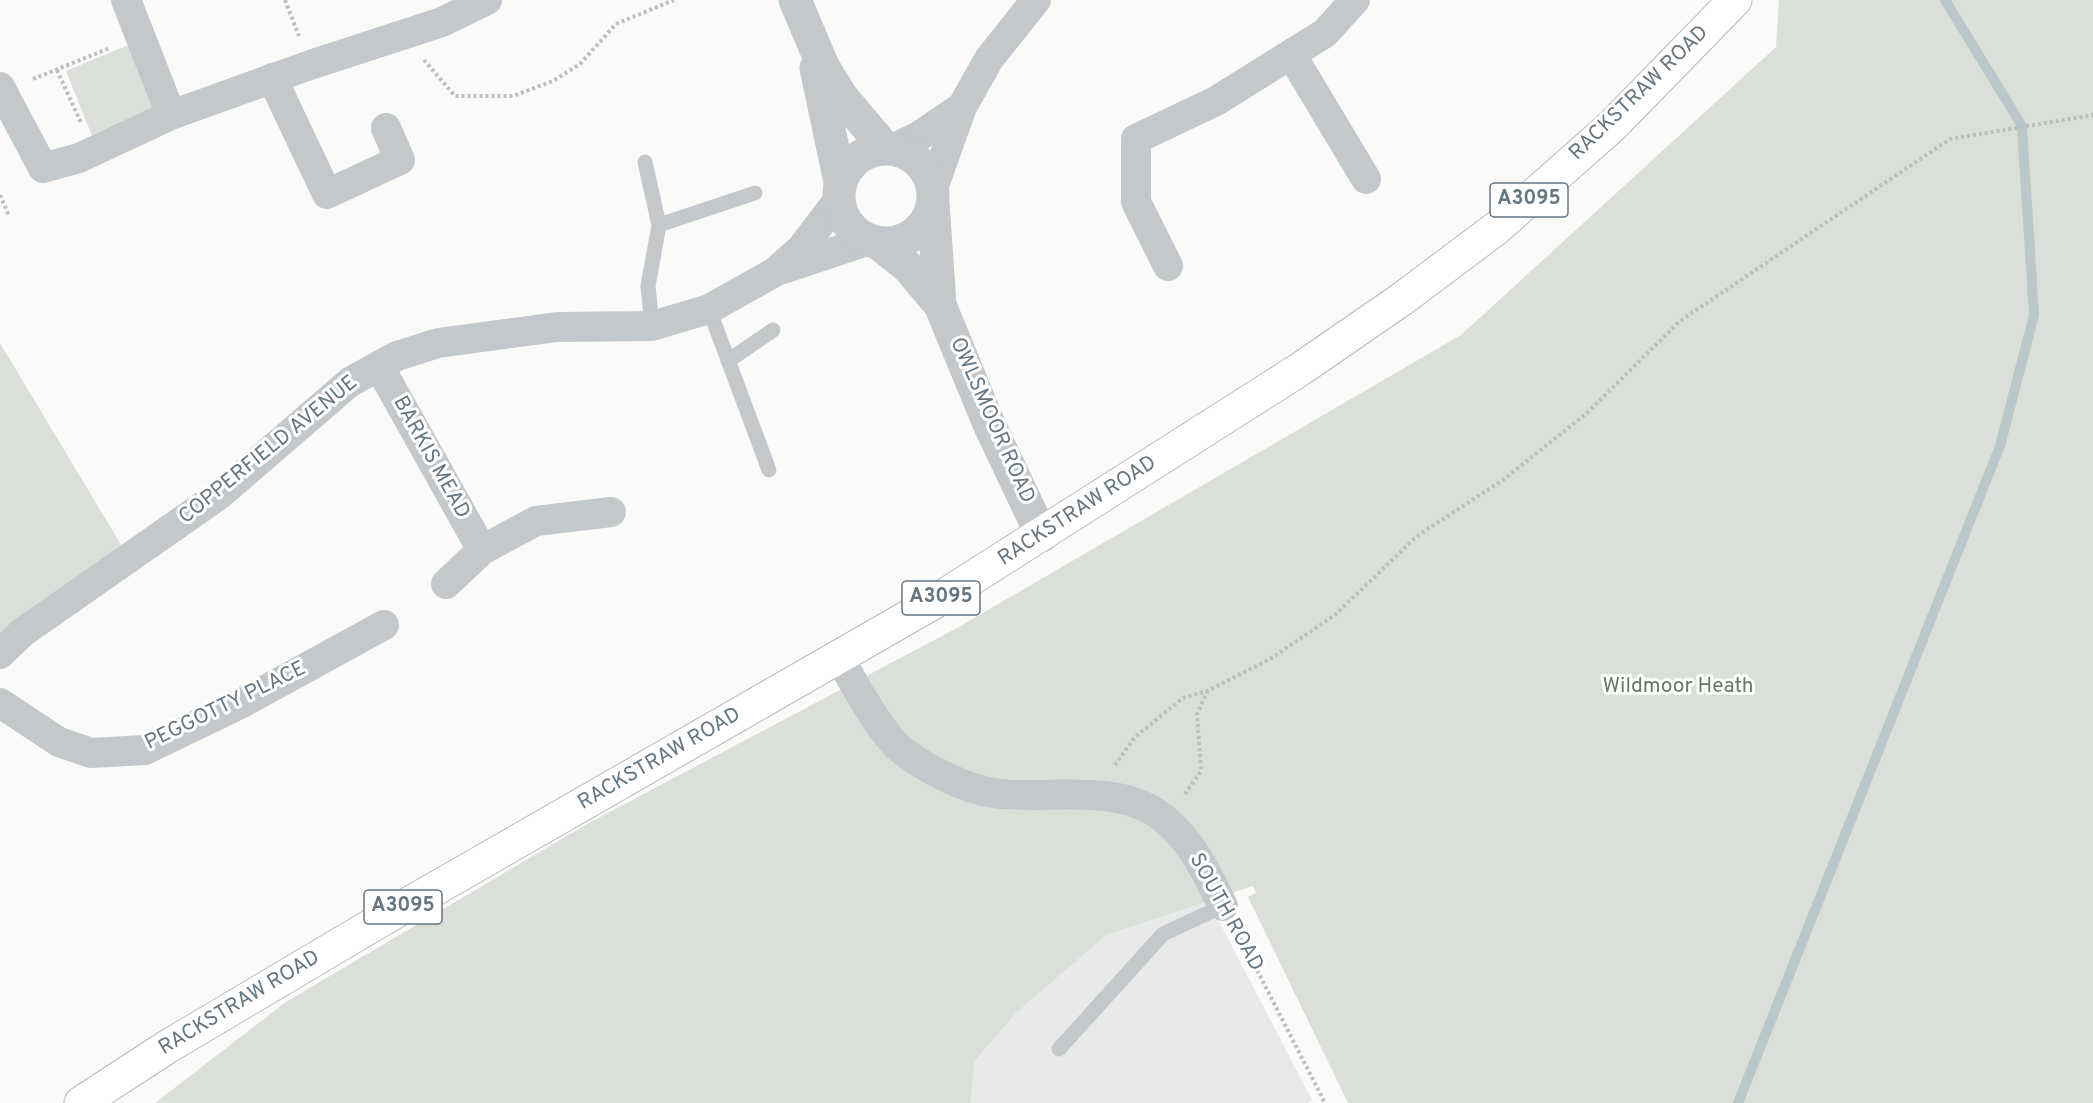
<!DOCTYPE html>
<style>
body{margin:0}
canvas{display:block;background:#fafaf8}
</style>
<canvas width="2093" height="1103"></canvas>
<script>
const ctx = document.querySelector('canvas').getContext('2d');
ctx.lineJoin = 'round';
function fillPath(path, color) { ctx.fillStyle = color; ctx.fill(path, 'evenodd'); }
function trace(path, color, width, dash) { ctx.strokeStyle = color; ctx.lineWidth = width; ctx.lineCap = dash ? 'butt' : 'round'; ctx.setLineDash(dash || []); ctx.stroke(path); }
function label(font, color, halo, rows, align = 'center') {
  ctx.font = font + ' Overpass,sans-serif'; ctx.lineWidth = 6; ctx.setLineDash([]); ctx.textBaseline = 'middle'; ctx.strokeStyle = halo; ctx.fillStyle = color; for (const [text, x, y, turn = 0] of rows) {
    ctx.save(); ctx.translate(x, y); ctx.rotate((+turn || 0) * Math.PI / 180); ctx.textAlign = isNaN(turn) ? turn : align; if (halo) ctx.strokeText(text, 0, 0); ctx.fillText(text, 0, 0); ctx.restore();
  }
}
fillPath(new Path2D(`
 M 1208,900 L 1312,1100 L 1308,1103 L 971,1103 L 974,1062 L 1017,1012 L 1106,934 Z`), '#e8e9e9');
fillPath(new Path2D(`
 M 1779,0 L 2093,0 L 2093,1103 L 1348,1103 L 1248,897 L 1256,893 L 1253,886 L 1106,935 L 1017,1012 L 974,1062 L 971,1103 L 155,1103 L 286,1002 L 587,824 L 957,628 L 1461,335 L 1776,47 Z
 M 133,43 L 163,112 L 95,143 L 66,71 Z
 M 0,343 L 123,548 L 0,640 Z`), '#dadfd7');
trace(new Path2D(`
 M 1738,1103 L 2000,446 L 2034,315 L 2022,126 L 1945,0`), '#bbc7cb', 10);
const primary = new Path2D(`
 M 81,1103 L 167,1047 L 386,917 L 936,601 L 1299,370 L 1402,299 L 1498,227 L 1612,126 L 1735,0`);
trace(primary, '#b5babe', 35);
trace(new Path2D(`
 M 285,0 L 299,36
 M 424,60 L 455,96 L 513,96 L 553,81 L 580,64 L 616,24 L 674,0
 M 57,70 L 81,123
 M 33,79 L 110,48
 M 0,195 L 9,216
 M 1115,765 L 1135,737 L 1183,698 L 1207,691 L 1270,659 L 1335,615 L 1417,536 L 1503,480 L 1587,413 L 1680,321 L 1950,139 L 2093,115
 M 1185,794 L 1201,771 L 1197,714 L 1207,692
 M 1238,933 L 1325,1103`), '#bbbfc2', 4, [3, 3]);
trace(new Path2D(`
 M 645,162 L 659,225 L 648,286 L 652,326
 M 659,225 L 755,193
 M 709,309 L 769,470
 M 728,361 L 773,330
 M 1059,1049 L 1163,934 L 1223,906`), '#c3c8cc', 15);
trace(new Path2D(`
 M 126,0 L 171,115
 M 1291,54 L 1366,179
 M 272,78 L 327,194 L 400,160 L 386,128
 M 0,87 L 43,168 L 79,158 L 171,115 L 310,65 L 442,22 L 487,0
 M 893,149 L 919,136 L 962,107
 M 933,188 L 962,107 L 989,59 L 1036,0
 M 1168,266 L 1136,202 L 1136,139 L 1216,101 L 1325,33 L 1355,0
 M 783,269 L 870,240
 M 379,366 L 482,550
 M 446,584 L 482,550 L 536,521 L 611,512
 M 0,654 L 23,632 L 219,495 L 350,382 L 397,356 L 438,343 L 557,327 L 652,326 L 709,309 L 775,272 L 801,249 L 839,199
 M 839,657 C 854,683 880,733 903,751 C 924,768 966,789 993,793 C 1045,801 1116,781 1162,817 C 1191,839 1207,874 1223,906
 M 0,703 L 59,742 L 91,753 L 145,750 L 240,704 L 384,625`), '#c3c8cc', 30);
trace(new Path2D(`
 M 795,0 L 823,66 L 842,97 L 885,148
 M 816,68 L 840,182
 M839 196a47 47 0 1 1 94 0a47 47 0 1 1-94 0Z
 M 933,203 L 940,305
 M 878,243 L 908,267 L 940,305 L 989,424 L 1042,536`), '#c3c8cc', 33);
trace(primary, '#fff', 33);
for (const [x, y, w] of [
 [1529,200,78],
 [941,598,78],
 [403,907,78]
]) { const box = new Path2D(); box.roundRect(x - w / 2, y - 17, w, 34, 4.5); ctx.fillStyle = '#fff'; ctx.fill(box); trace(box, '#657683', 1.5); }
label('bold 20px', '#657683', null, [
 ["A3095",1529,200],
 ["A3095",941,598],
 ["A3095",403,907]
]);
label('21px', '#657683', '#fff', [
 ["RACKSTRAW ROAD",1640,94,-44],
 ["OWLSMOOR ROAD",991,421,66],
 ["COPPERFIELD AVENUE",269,451,-39],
 ["BARKIS MEAD",430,458,61],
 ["RACKSTRAW ROAD",1078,512,-33],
 ["PEGGOTTY PLACE",226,707,-26],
 ["RACKSTRAW ROAD",660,760,-30],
 ["SOUTH ROAD",1225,913,61],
 ["RACKSTRAW ROAD",240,1004,-31]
]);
label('21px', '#687a64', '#fff', [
 ["Wildmoor Heath",1678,688]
]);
</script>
